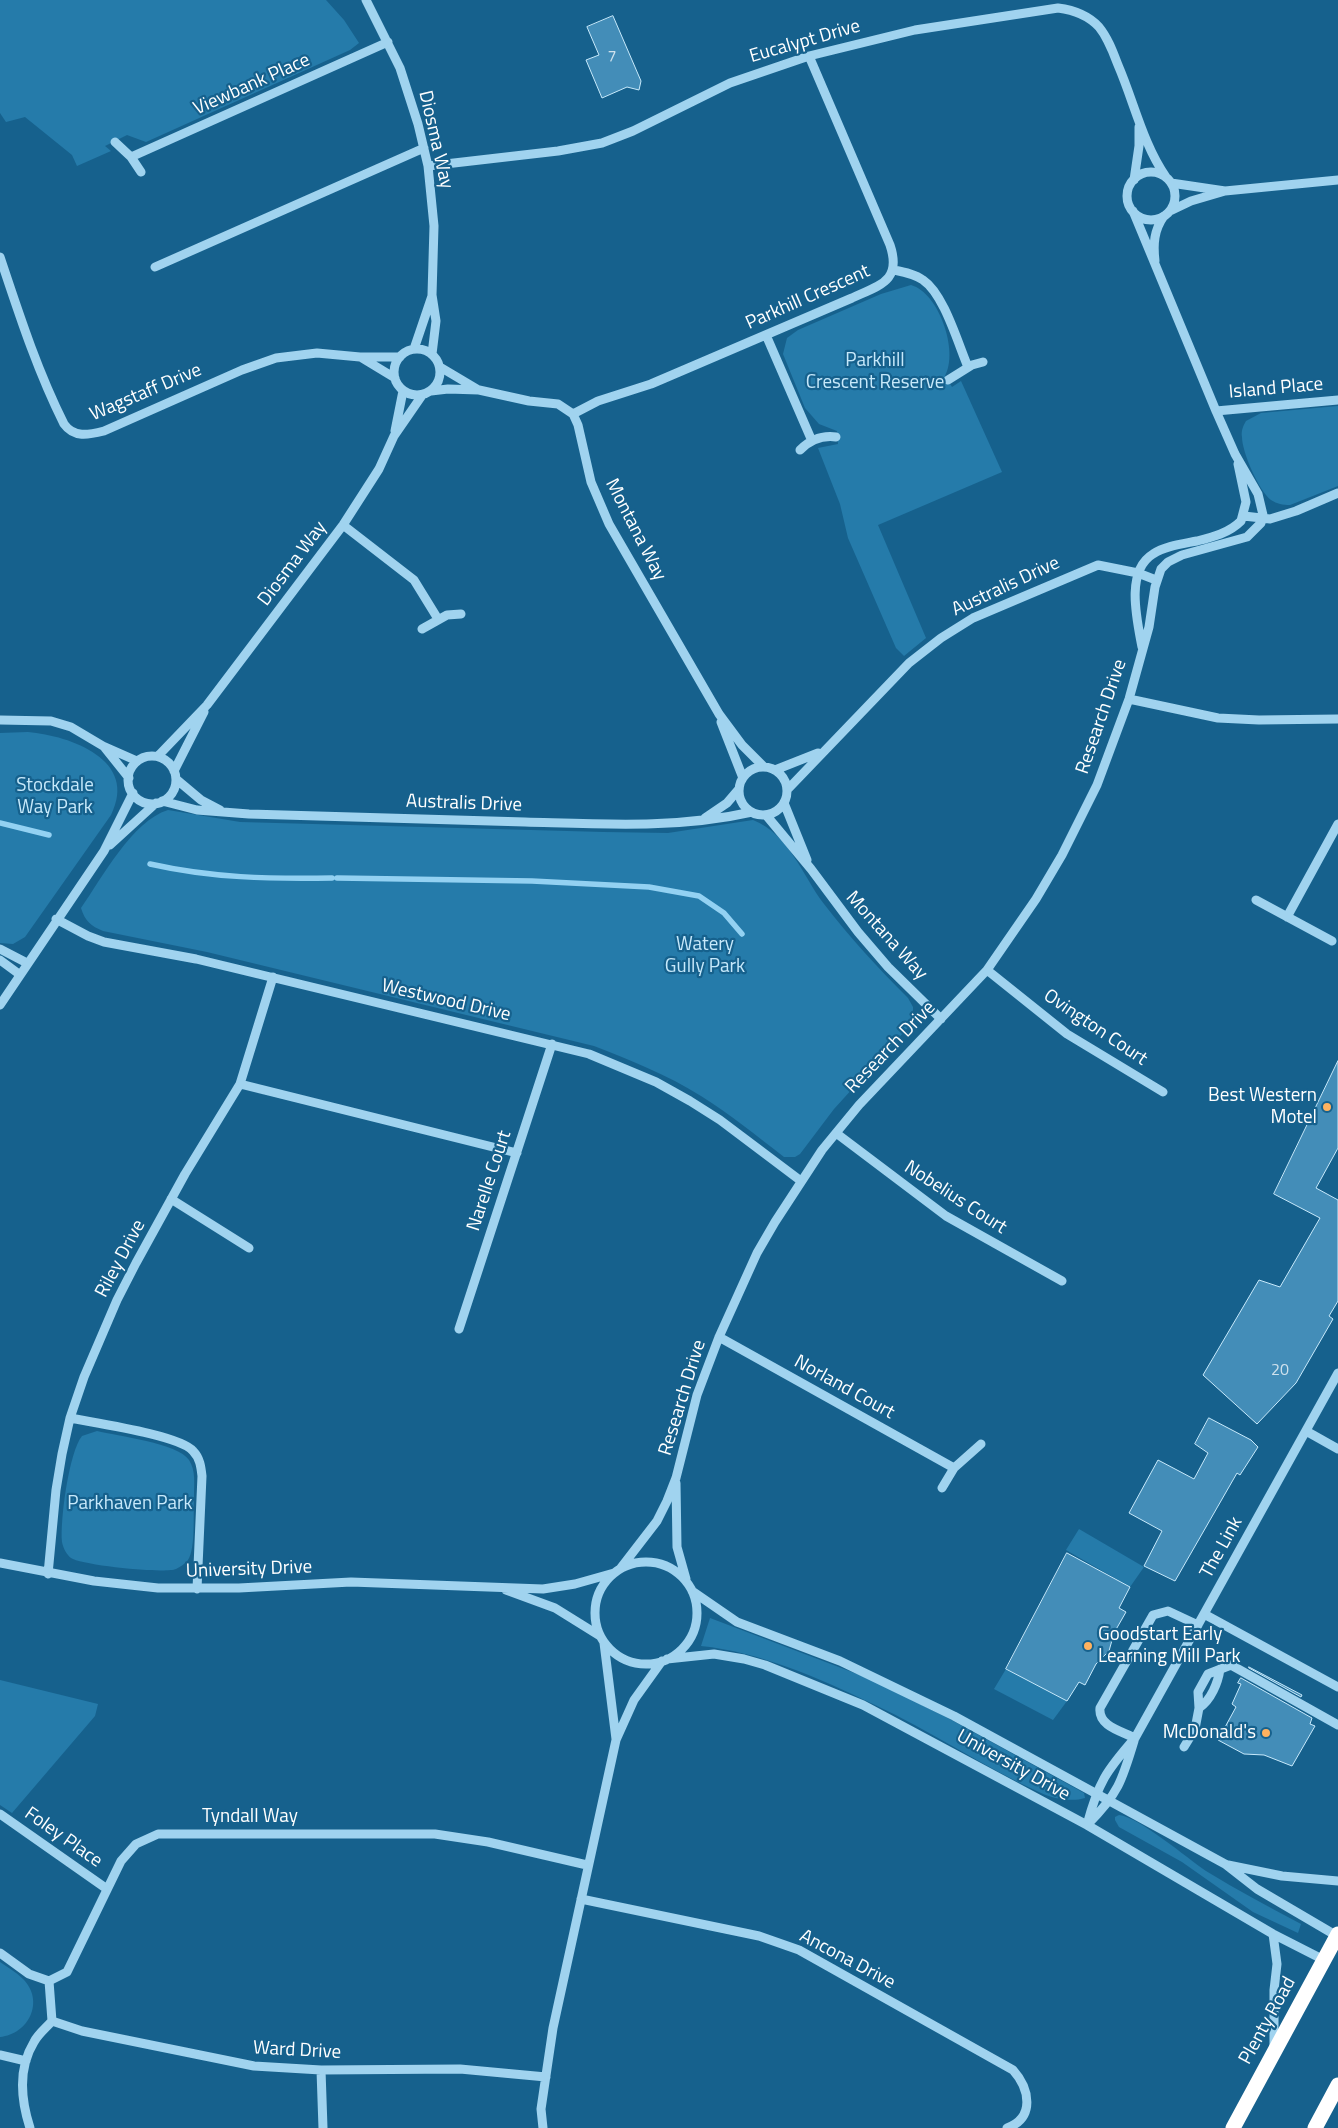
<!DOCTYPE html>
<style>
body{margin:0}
canvas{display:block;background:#16618d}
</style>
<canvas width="1338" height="2128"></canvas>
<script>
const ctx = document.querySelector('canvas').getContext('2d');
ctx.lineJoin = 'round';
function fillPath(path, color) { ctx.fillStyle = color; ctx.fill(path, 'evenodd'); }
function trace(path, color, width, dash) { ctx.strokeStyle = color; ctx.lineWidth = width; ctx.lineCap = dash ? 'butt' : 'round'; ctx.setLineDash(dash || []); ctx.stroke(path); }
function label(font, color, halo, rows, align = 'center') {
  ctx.font = font + ' "Titillium Web",sans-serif'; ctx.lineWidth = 4.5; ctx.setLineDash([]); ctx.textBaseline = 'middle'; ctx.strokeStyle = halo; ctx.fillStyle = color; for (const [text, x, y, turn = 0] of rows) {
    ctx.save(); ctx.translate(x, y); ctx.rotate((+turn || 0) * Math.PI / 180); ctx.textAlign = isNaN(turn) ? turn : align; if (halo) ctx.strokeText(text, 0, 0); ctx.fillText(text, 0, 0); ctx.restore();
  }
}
fillPath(new Path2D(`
 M 0,0 L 326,0 L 344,20 L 359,43 L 350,50 L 146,142 L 127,135 L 105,146 L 111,151 L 77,166 L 72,155 L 25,117 L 6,122 L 0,113 Z
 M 911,285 C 939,293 959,351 945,376 L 952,387 L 961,381 L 1002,472 L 878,525 L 926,638 L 904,656 L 896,648 L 848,538 L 840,504 L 818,448 L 838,444 L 837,431 L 819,424 L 805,408 L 783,354 L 787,338 L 798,330 L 881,294 Z
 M 1338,406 L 1338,486 L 1290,505 C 1283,505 1277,504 1271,500 C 1259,491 1242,452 1242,437 C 1241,431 1243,426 1246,421 L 1261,413 Z
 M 28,732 C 71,736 139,760 111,815 L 25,937 L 13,944 L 0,943 L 0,733 Z
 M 168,810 L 240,822 L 603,832 L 668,833 L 753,820 C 789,834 802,875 824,904 C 850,938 878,968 908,998 L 913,1007 L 913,1022 L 834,1109 L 800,1154 L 795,1157 L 784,1157 C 757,1136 730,1114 701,1096 C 668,1075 630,1060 594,1046 L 207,952 L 103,931 C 91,926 85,921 81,908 C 102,878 132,821 168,810 Z
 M 97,1431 C 117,1436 178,1443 189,1460 C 196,1471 194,1484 194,1496 C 193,1512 196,1548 188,1560 C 185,1564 180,1567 176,1569 C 164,1574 81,1565 71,1558 C 67,1555 63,1548 62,1542 C 60,1520 69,1452 82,1436 Z
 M 1079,1529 L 1144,1567 L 1130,1587 L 1066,1550 Z
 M 710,1618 L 865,1677 L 946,1717 L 1084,1793 L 1085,1798 C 1072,1802 1054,1799 1041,1793 C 983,1767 930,1730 873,1704 C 819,1678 760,1652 701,1646 Z
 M 1006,1669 L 1067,1701 L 1053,1720 L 994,1689 Z
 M 0,1680 L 98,1704 L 95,1716 L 12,1813 L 0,1805 Z
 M 1119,1815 C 1139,1817 1187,1858 1206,1871 C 1237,1890 1269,1907 1301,1924 L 1298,1933 L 1253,1912 L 1182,1862 L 1119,1827 L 1115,1820 L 1115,1817 Z
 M 0,1962 C 7,1967 16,1972 23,1979 C 45,2001 29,2034 0,2037 Z`), '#257baa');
trace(new Path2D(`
 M 0,823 L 49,835
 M 150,864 C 212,878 269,879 332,878
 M 337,878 L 532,881 L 649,887 L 699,896 L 724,913 L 742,934`), '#93d1f2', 5.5);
const building = new Path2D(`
 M 613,16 L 641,81 L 639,90 L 627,87 L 602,98 L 586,60 L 599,55 L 587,27 Z
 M 1338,1061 L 1338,1148 L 1316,1188 L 1338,1200 L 1338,1301 L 1329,1316 L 1333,1319 L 1296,1383 L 1257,1424 L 1203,1375 L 1259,1280 L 1280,1287 L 1320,1218 L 1274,1194 Z
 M 1209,1418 L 1251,1440 L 1258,1447 L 1240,1475 L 1237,1473 L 1175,1581 L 1144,1566 L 1162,1531 L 1129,1513 L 1158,1460 L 1194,1479 L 1208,1453 L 1195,1444 Z
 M 1067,1553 L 1130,1587 L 1119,1608 L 1126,1612 L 1114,1633 L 1109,1651 L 1096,1664 L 1085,1685 L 1079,1682 L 1067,1701 L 1006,1669 Z
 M 1249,1667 L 1302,1695 L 1301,1697 L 1249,1668 Z
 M 1241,1678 L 1312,1718 L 1310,1724 L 1315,1726 L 1292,1766 L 1264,1755 L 1244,1754 L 1218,1740 L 1236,1707 L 1232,1704 L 1241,1684 L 1238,1683 Z`);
fillPath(building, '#438db8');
trace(building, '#c7e9fb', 1);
trace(new Path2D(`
 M 366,0 L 400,68 L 418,124 L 428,166 L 434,226 L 432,295 L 436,321 L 432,354
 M 115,142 L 131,157 L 141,172
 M 131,157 L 388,42
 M 428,166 L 558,151 L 602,143 L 633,131 L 730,83 L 809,56 L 915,30 L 1058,8 C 1074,10 1088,15 1099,27 C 1108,38 1113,52 1118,65 C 1134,102 1143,144 1166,177
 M1127 196a24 24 0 1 1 48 0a24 24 0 1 1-48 0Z
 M 1134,180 L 1139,146 L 1139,127
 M 1171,183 L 1225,191
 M 1170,211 L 1191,201 L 1225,191 L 1338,180
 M 0,257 C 19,314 37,370 64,424 C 74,438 88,435 104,431 L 242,370 L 276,358 L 317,353 L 360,357 L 400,357
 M 1155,261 C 1153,244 1154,230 1164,216
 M 155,267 L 424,148
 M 894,270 C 904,272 915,274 923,280 C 944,294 958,344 968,367
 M 766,335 L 812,441
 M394 372a23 23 0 1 1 46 0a23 23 0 1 1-46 0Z
 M 414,349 L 432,296
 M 362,358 L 395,378
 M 440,367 L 477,389
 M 948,380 L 972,365 L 983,362
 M 431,391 L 448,389 L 479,390 L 529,401 L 558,404 L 573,414 L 578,425 L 591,482 L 609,524 L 719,714 L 742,745 L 764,767
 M 1216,411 L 1338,400
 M 573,414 L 598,401 L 651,384 L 852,298 C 880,285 902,281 890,245 L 809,56
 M 395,431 L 403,391
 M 800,450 C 810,440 821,435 836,437
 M 1244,516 L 1270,519 L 1296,511 L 1338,493
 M 343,525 L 414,580 L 438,619
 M 422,629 L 447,615 L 461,614
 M 1142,647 C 1137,620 1125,571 1153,554 C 1165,546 1182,544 1197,541 C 1213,537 1229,533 1241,521 L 1246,502 L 1238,464
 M 1129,699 L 1218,718 L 1259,720 L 1338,719
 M 0,720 L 51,721 L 71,727 L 103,746 L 137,761
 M 721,722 L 743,778
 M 105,748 L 129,778
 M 158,756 L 207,705 L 343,525 L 379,469 L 394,436 L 423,394
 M128 780a24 24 0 1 1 48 0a24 24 0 1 1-48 0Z
 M739 791a24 24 0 1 1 48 0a24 24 0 1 1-48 0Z
 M 775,770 L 818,753
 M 174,771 L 204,712
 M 176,779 L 201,800 L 220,810
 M 788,789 L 909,663 L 941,638 L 973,618 L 1098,565 L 1138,573 L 1156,580
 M 162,801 L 197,810 L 249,814 C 341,817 433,820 525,822 C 601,824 677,829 752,812
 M 784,803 L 807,860
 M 766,815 L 811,869 L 858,932 L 888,967 L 941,1019
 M 705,818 L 727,803 L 739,789
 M 110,845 L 156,803
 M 1256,900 L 1332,941
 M 1287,917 L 1338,824
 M 56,919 L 88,936 L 104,942 L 196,959 L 589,1054 L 656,1082 L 690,1101 L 720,1120 L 801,1181
 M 0,949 L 27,963
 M 0,960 L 19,974
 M 987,970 L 1067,1034 L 1163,1092
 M 0,1005 L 104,851 L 133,793
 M 240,1084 L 517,1153
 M 836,1133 L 946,1216 L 1062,1281
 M 171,1199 L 249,1248
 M 459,1329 L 552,1044
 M 719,1337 L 954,1468
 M 70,1418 C 94,1423 179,1435 193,1451 C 200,1458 201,1467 202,1476 L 197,1589
 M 1306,1431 L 1338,1449
 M 676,1483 L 677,1547 L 686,1579
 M 942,1488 L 954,1468 L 981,1444
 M595 1613a51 51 0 1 1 102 0a51 51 0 1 1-102 0Z
 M 0,1563 L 94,1581 L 158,1588 L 239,1588 L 351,1582 L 543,1589 L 575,1584 L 614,1573
 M 620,1569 L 657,1521 L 667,1501 L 676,1478 L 697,1395 L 719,1337 L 757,1253 L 775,1222 L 822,1150 L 859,1105 L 987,970 L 1036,899 L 1062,855 L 1097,785 L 1129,699 L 1149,627 L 1155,587 L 1161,569 L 1168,562 L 1182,555 L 1247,537 L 1261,523 L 1263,515 L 1258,494 L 1235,454 L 1216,411 L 1133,211
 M 48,1574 L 56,1490 L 62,1454 L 70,1418 L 84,1377 L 117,1300 L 136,1263 L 185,1174 L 240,1084 L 273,977
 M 506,1590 L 555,1608 L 600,1636
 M 692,1591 L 737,1622 L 840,1661 L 954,1716 L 1225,1864 L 1257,1889 L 1337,1936
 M 1204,1614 L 1338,1687
 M 604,1643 L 616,1739
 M 667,1659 L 714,1654 L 744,1659 L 765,1665 L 863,1705 L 1087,1825 L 1273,1934 L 1324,1960
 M 1199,1708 C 1211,1700 1218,1683 1220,1669
 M 1135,1738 C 1121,1731 1098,1726 1100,1708 L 1153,1615 L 1168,1611 L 1198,1625
 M 1184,1747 L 1195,1729 L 1199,1708 L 1198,1692 L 1208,1674 L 1231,1665 L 1338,1725
 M 0,1814 L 107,1889
 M 1088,1824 C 1118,1794 1122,1781 1134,1741
 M 1087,1825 C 1098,1783 1106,1771 1135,1738 L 1338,1373
 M 1228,1865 L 1282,1876 L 1338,1881
 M 581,1899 L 759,1936 L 799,1950 L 1013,2070 C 1030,2089 1035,2118 1007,2128
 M 1273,1934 L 1277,1964 L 1274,1990 L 1274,2046
 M 0,1953 L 29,1974 L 49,1981 L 67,1972 L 121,1861 L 136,1844 L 158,1834 L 435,1834 L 488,1842 L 587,1865
 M 52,2021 L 82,2031 L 254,2066 L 321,2070 L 460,2069 L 546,2077
 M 0,2055 L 26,2061
 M 321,2070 L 323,2128
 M 30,2128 C 21,2100 18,2068 34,2042 C 38,2034 46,2028 52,2021 L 49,1981
 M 543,2128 L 541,2109 L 553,2028 L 616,1740 L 634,1700 L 662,1661`), '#a0d3ef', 9);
trace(new Path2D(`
 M 1233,2128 L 1338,1934
 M 1315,2128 L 1338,2085`), '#fff', 15);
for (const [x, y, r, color] of [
 [1327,1107,5,"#ffb25f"],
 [1088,1646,5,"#ffb25f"],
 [1266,1733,5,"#ffb25f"]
]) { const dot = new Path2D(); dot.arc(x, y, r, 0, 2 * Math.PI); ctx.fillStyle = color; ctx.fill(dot); trace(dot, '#16618d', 2); }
label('16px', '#d0e2ed', null, [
 ["7",612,57],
 ["20",1280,1371]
]);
label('19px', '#fff', '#16618d', [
 ["Eucalypt Drive",805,42,-16],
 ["Viewbank Place",252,85,-24],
 ["Diosma Way",435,140,77],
 ["Parkhill Crescent",808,298,-24],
 ["Island Place",1276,389,-5],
 ["Wagstaff Drive",146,393,-23],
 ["Montana Way",635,530,63],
 ["Diosma Way",293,564,-53],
 ["Australis Drive",1006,587,-25],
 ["Research Drive",1102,717,-71],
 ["Australis Drive",464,804,2],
 ["Montana Way",886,936,48],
 ["Westwood Drive",446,1001,13],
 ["Ovington Court",1095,1028,34],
 ["Research Drive",891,1048,-46],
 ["Narelle Court",490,1181,-72],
 ["Nobelius Court",955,1198,33],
 ["Riley Drive",121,1259,-62],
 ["Norland Court",844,1388,29],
 ["Research Drive",683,1398,-73],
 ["The Link",1222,1548,-61],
 ["University Drive",249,1570,-2],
 ["University Drive",1013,1766,29],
 ["Tyndall Way",250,1817],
 ["Foley Place",63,1838,35],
 ["Ancona Drive",847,1960,28],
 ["Plenty Road",1268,2021,-61],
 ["Ward Drive",297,2051,3]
]);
label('19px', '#c7e9fb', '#16618d', [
 ["Parkhill",875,361],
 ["Crescent Reserve",875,383],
 ["Stockdale",55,786],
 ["Way Park",55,808],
 ["Watery",705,945],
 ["Gully Park",705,967],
 ["Parkhaven Park",130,1504]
]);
label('19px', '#fff', '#16618d', [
 ["Best Western",1317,1096],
 ["Motel",1317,1118],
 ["Goodstart Early",1098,1635,"left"],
 ["Learning Mill Park",1098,1657,"left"],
 ["McDonald's",1256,1733]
], 'right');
</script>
